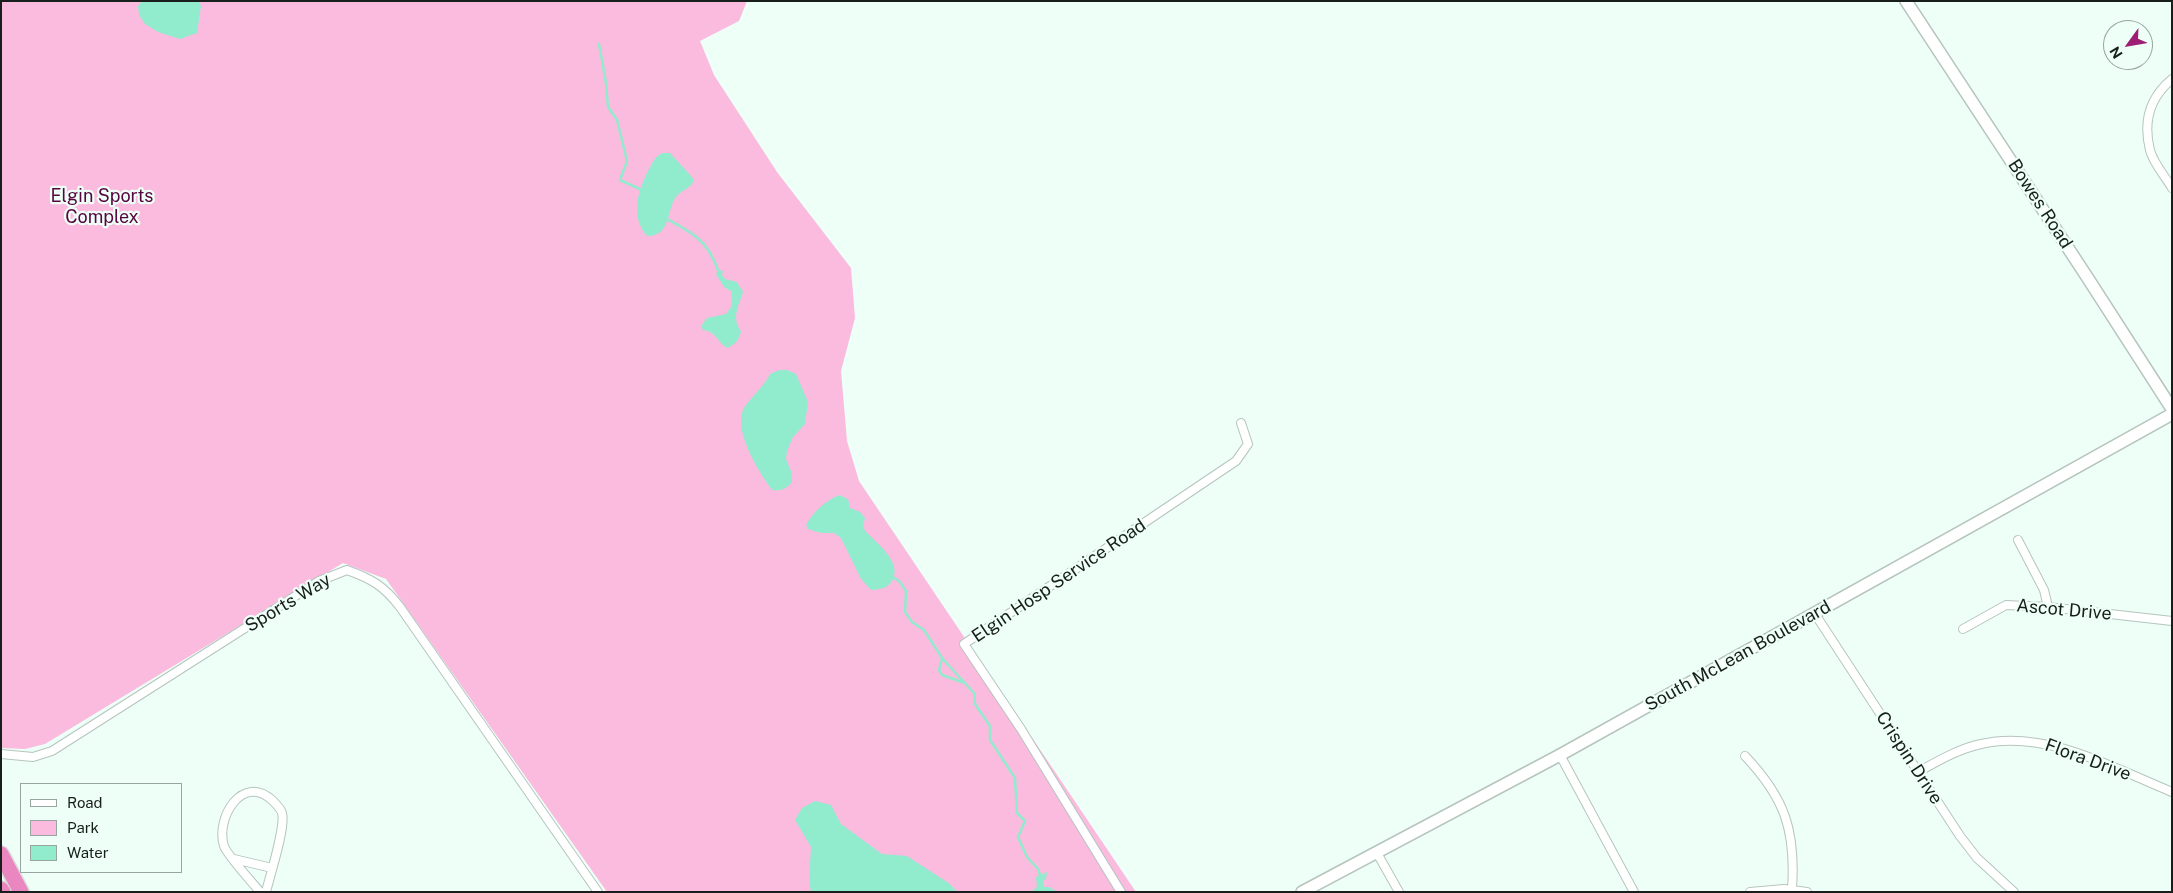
<!DOCTYPE html>
<style>
body{margin:0}
#map{position:relative;width:2173px;height:893px;overflow:hidden;background:#eefff8;font-family:"Public Sans",sans-serif}
canvas{display:block}
.frame{position:absolute;inset:0;border:2px solid #181e1c;pointer-events:none}
.legend{position:absolute;left:20px;top:783px;width:162px;height:90px;box-sizing:border-box;background:#eefff8;border:1px solid #98a5a0;margin:0;padding:6px 9px;list-style:none;font-size:15px;color:#181e1c}
.legend li{display:flex;align-items:center;gap:10px;height:25px}
.legend b{width:25px;border:1px solid #98a5a0}
.north{position:absolute;left:2103px;top:20px;width:50px;height:50px;box-sizing:border-box;background:#eefff8;border:1px solid #98a5a0;border-radius:50%;rotate:238deg;font-size:14px;font-weight:700;line-height:20px;text-align:center;color:#181e1c}
.north::after{content:'';display:block;margin:auto;width:18px;height:22px;background:#9d1e74;clip-path:polygon(50% 0,100% 100%,50% 72%,0 100%)}
</style>
<div id="map">
<canvas width="2173" height="893"></canvas>
<div class="frame"></div>
<ul class="legend">
<li><b style="height:6px;background:#fff"></b>Road</li>
<li><b style="height:14px;background:#fbbbde"></b>Park</li>
<li><b style="height:14px;background:#91ebcd"></b>Water</li>
</ul>
<div class="north">N</div>
</div>
<script>
const ctx = document.querySelector('canvas').getContext('2d');
ctx.lineJoin = 'round';
function fillPath(path, color) { ctx.fillStyle = color; ctx.fill(path, 'evenodd'); }
function trace(path, color, width, dash) { ctx.strokeStyle = color; ctx.lineWidth = width; ctx.lineCap = dash ? 'butt' : 'round'; ctx.setLineDash(dash || []); ctx.stroke(path); }
function label(font, color, halo, rows, align = 'center') {
  ctx.font = font + ' "Public Sans",sans-serif'; ctx.lineWidth = 4.5; ctx.setLineDash([]); ctx.textBaseline = 'middle'; ctx.strokeStyle = halo; ctx.fillStyle = color; for (const [text, x, y, turn = 0] of rows) {
    ctx.save(); ctx.translate(x, y); ctx.rotate((+turn || 0) * Math.PI / 180); ctx.textAlign = isNaN(turn) ? turn : align; if (halo) ctx.strokeText(text, 0, 0); ctx.fillText(text, 0, 0); ctx.restore();
  }
}
fillPath(new Path2D(`
 M 1,1 L 747,1 L 739,21 L 700,41 L 714,75 L 777,172 L 851,268 L 855,318 L 841,371 L 847,441 L 859,481 L 1136,892 L 607,892 L 386,579 L 343,563 L 45,744 L 25,749 L 1,748 Z`), '#fbbbde');
fillPath(new Path2D(`
 M 142,1 L 199,1 L 201,6 L 197,33 L 180,39 L 158,32 L 145,24 L 139,15 L 138,6 Z
 M 662,153 L 670,153 L 692,177 L 694,181 C 690,189 681,190 676,197 C 666,211 671,236 647,236 C 631,217 637,195 646,175 C 651,166 653,158 662,153 Z
 M 718,270 L 723,271 L 722,275 L 725,279 L 737,282 L 743,292 C 739,305 731,318 741,331 C 739,340 736,344 727,348 C 717,341 715,331 703,330 L 701,326 L 707,318 L 726,314 L 731,307 L 732,292 L 724,287 L 716,274 Z
 M 779,370 L 787,370 L 796,374 L 808,402 L 805,424 L 793,437 L 787,451 L 786,459 L 791,471 L 792,482 C 786,489 782,491 772,490 C 759,472 732,430 744,408 C 751,397 766,384 770,374 Z
 M 839,495 L 848,499 L 850,508 L 860,512 L 865,518 L 863,527 L 866,532 C 878,544 903,563 892,581 C 887,589 880,589 871,590 L 861,579 L 841,538 L 834,533 L 821,533 L 808,529 L 806,525 C 813,512 825,501 839,495 Z
 M 815,801 L 831,805 L 841,824 L 882,854 L 907,856 L 950,884 L 957,892 L 811,892 L 809,880 L 811,847 L 795,820 L 802,808 Z
 M 1047,872 L 1046,879 L 1043,881 L 1044,887 L 1049,887 L 1058,892 L 1031,892 L 1037,887 L 1036,877 Z`), '#91ebcd');
trace(new Path2D(`
 M 599,44 L 606,83 L 608,107 L 617,120 L 627,161 L 620,180 L 642,190
 M 667,219 C 693,233 708,241 718,270
 M 893,577 L 900,582 L 906,591 L 905,612 L 912,622 L 924,630 L 942,658 L 974,693 L 975,704 L 990,726 L 990,740 L 1015,778 L 1017,813 L 1025,821 L 1018,837 L 1027,857 L 1038,869 L 1041,878
 M 942,658 L 939,670 L 942,675 L 962,682`), '#91ebcd', 2.5);
const minor = new Path2D(`
 M 2172,79 C 2149,98 2143,122 2150,150 C 2153,163 2165,176 2172,188
 M 2018,540 L 2044,590 L 2048,607
 M 1815,614 L 1960,836 L 1977,858 L 2014,892
 M 1963,629 L 2006,605 L 2048,607 L 2172,621
 M 1,754 L 33,757 L 52,751 L 319,581 L 347,570 C 372,579 384,586 400,607 L 598,892
 M 1560,755 L 1634,892
 M 1745,756 C 1785,798 1796,831 1792,889
 M 1918,772 C 1938,761 1958,749 1981,744 C 2046,729 2113,768 2172,792
 M 1377,853 L 1399,892
 M 234,859 L 272,868
 M 260,892 C 252,882 227,855 224,846 C 215,818 243,772 273,801 C 276,804 281,809 282,813 C 286,827 270,875 266,892
 M 1121,892 L 1021,729 L 964,644 L 1236,461 L 1248,444 L 1241,423
 M 1750,892 L 1784,889 L 1807,892`);
const secondary = new Path2D(`
 M 1906,1 L 2089,280 L 2172,409
 M 1302,892 L 1560,755 L 2172,414`);
const motorway = new Path2D(`
 M 1,854 L 21,892
 M 1,889 L 3,892`);
trace(minor, '#b5c5be', 10);
trace(secondary, '#b5c5be', 14);
trace(motorway, '#dadbdb', 18);
trace(minor, '#fff', 8);
trace(secondary, '#fff', 11);
trace(motorway, '#ea87c1', 15);
label('18px', '#58043e', '#eefff8', [
 ["Elgin Sports",102,196],
 ["Complex",102,217]
]);
label('18px', '#181e1c', '#eefff8', [
 ["Bowes Road",2040,204,57],
 ["Elgin Hosp Service Road",1059,581,-34],
 ["Sports Way",288,603,-31],
 ["Ascot Drive",2064,610,5],
 ["South McLean Boulevard",1738,656,-29],
 ["Crispin Drive",1909,758,57],
 ["Flora Drive",2088,760,20]
]);
</script>
